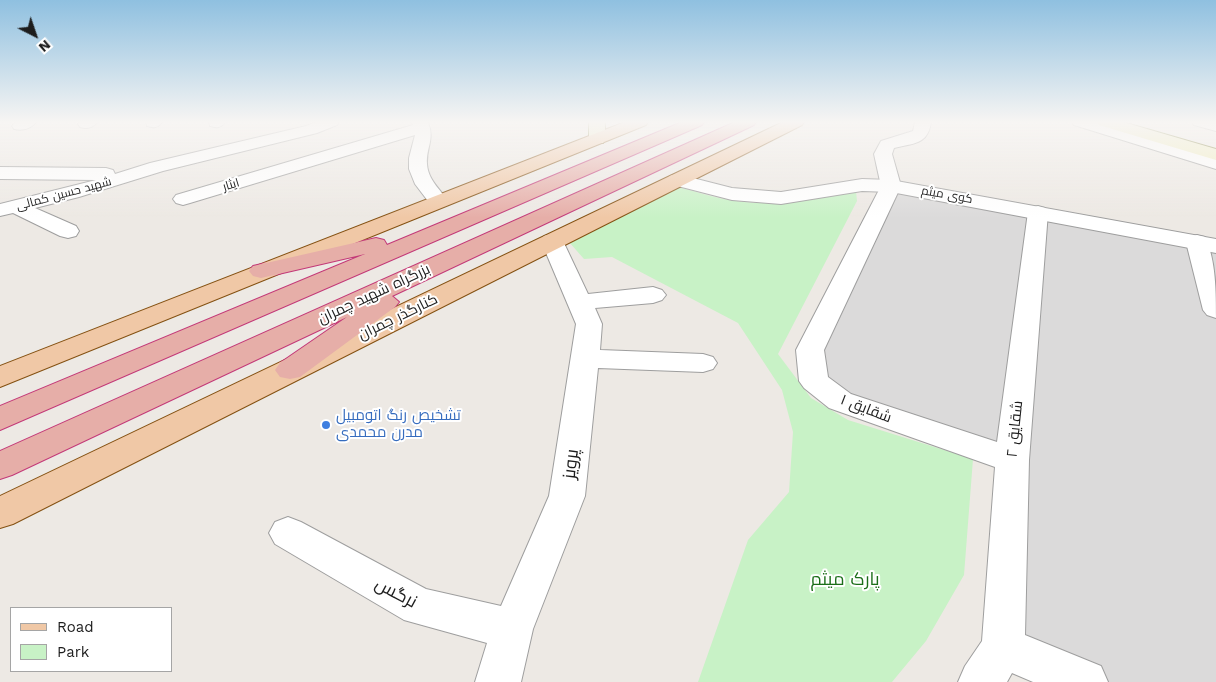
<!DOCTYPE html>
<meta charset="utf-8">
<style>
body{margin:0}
#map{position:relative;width:1216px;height:682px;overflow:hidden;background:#ede9e4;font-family:"Work Sans",sans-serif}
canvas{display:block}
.legend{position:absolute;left:10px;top:607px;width:162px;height:65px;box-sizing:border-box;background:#fff;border:1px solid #a5a5a5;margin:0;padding:6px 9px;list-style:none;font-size:15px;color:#1d1d1d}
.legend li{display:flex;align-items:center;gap:10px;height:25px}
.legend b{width:25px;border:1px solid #a5a5a5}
.north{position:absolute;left:10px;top:10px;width:50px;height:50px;-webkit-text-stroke:4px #fff;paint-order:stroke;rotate:139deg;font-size:14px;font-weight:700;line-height:20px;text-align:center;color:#1d1d1d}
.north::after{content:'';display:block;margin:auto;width:18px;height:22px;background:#1d1d1d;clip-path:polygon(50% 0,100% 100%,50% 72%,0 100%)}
</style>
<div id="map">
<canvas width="1216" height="682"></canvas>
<ul class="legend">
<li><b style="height:6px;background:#f0c8a6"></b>Road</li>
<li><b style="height:14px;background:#c8f2c6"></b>Park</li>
</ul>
<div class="north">N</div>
</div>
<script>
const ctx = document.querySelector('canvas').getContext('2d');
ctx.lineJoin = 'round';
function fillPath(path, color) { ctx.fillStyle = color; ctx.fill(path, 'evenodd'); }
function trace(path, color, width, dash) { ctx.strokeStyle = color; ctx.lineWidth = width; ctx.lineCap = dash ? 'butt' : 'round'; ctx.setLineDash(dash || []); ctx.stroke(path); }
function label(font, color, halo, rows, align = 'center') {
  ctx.font = font + ' "Work Sans",Cairo,sans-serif'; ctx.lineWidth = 4; ctx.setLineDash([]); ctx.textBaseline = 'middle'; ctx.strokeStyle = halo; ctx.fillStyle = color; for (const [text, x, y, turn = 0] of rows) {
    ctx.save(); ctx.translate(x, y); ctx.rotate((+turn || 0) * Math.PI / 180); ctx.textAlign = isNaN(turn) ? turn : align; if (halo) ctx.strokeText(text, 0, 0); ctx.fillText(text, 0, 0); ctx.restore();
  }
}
fillPath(new Path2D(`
 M 896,189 L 1216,250 L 1216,682 L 1109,682 L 1016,645 L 1024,455 L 846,396 L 824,380 L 820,353 Z`), '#dbdada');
fillPath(new Path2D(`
 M 679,187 C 694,191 709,196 724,199 C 766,208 814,200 856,191 L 857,201 L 778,354 L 811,398 L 848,420 L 973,459 L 964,575 L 926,641 L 892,682 L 698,682 L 748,540 L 789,492 L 793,432 L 782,390 L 738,323 L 612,257 L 584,259 L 569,242 Z`), '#c8f2c6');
const minor = new Path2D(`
 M 36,122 C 31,129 22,131 14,129 L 12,126 L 15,122 Z
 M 79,122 L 97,122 C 93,128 87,129 80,127 L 78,124 Z
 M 146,122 L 162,122 C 158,128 154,128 147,126 Z
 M 209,122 L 225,122 C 221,128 217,128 210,126 Z
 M 316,122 L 339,122 L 337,125 L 317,133 L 163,171 L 79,197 L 35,208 L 76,226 L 79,231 L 76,236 L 68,238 L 60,236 L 13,213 L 0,216 L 0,204 L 96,180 L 0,179 L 0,167 L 106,168 L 113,170 L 115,174 L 150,163 L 306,126 Z
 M 412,122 L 428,122 C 435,140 426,147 427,164 C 428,180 440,189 448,201 L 445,205 L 438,207 L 431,205 L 415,184 L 409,169 L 409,158 L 415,135 L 190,203 L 183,205 L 176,203 L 173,199 L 176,195 L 413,125 Z
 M 915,122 L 931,122 C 928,145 913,143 894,148 L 892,154 L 901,186 L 824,350 L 828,377 L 851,394 L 997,442 L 1028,212 L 1031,208 L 1038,206 L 1045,208 L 1048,212 L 1029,460 L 1025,635 L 1101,666 L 1108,682 L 1033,682 L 1012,673 L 1007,682 L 958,682 L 965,666 L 982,641 L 995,467 L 829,408 L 804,388 L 799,381 L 796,350 L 881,186 L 874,154 L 881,141 L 913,131 Z
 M 1072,122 L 1097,122 L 1216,158 L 1216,169 L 1074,125 Z
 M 1192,122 L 1216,122 L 1216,131 L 1194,125 Z
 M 552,234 L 560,236 L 563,241 L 588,294 L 653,287 L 662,290 L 666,295 L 662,300 L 653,303 L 595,308 L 602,324 L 600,350 L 703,354 L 713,357 L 717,363 L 713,369 L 703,372 L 598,368 L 585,496 L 533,629 L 521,682 L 475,682 L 487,643 L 404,620 L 275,544 L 269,533 L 275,522 L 288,517 L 301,522 L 426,589 L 501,606 L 549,496 L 576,324 L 541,241 L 544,236 Z
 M 1197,235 L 1205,237 C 1216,260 1216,292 1216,318 L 1207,315 L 1203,310 L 1186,242 L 1189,237 Z`);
const tertiary = new Path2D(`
 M 677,174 L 732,188 L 781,192 L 862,179 L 891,180 L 1216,239 L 1216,253 L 891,192 L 862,191 L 781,204 L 732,200 L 670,184 L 667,180 L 670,176 Z`);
const secondary = new Path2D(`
 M 589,122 L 605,122 L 605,139 L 603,143 L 591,143 L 589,139 Z
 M 1097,122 L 1123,122 L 1216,149 L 1216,160 L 1099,125 Z`);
const primary = new Path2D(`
 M 625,122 L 648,122 L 646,125 L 0,387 L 0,366 Z
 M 783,122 L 804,122 L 802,125 L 13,524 L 0,528 L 0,496 Z`);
const trunk = new Path2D(`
 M 682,122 L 704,122 L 702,125 L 0,430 L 0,406 L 365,254 L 261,278 L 253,276 L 249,271 L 253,266 L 376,238 L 384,240 L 387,245 Z
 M 735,122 L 756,122 L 754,125 L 392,296 L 399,302 L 395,307 L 300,377 L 290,379 L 280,377 L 275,370 L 280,363 L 347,317 L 12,475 L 0,479 L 0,451 Z`);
trace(minor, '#9e9e9e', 2);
trace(tertiary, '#9e9e9e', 2);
trace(secondary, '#666612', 2);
trace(primary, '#845112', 2);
trace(trunk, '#c33978', 2);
fillPath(minor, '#fff');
fillPath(tertiary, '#fff');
fillPath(secondary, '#f1eebe');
fillPath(primary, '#f0c8a6');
fillPath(trunk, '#e6aea8');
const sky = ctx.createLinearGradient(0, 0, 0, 218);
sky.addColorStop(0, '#8fc0e0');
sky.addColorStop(0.56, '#f7f5f3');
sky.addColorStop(1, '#f7f5f300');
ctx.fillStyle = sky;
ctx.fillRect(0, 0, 1216, 218);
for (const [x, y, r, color] of [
 [326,425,5,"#3f7fe0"]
]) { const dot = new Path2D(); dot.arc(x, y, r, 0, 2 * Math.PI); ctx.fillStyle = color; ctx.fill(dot); trace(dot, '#fff', 2); }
label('12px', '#1d1d1d', '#fff', [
 ["ایثار",231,185,-17],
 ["شهید حسین کمالی",64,194,-15],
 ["کوی میثم",947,195,10]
]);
label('15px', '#1d1d1d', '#fff', [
 ["بزرگراه شهید چمران",374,294,-25],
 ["کنارگذر چمران",398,317,-26],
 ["شقایق ۱",866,409,21],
 ["شقایق ۲",1015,429,-84]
]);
label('15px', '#366cbe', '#fff', [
 ["تشخیص رنگ اتومبیل",336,416],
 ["مدرن محمدی",336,433]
], 'left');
label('18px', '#1d1d1d', '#fff', [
 ["پرویز",571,464,-83],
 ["نرگس",396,593,28]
]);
label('18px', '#1b6e19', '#fff', [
 ["پارک میثم",845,580]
]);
</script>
